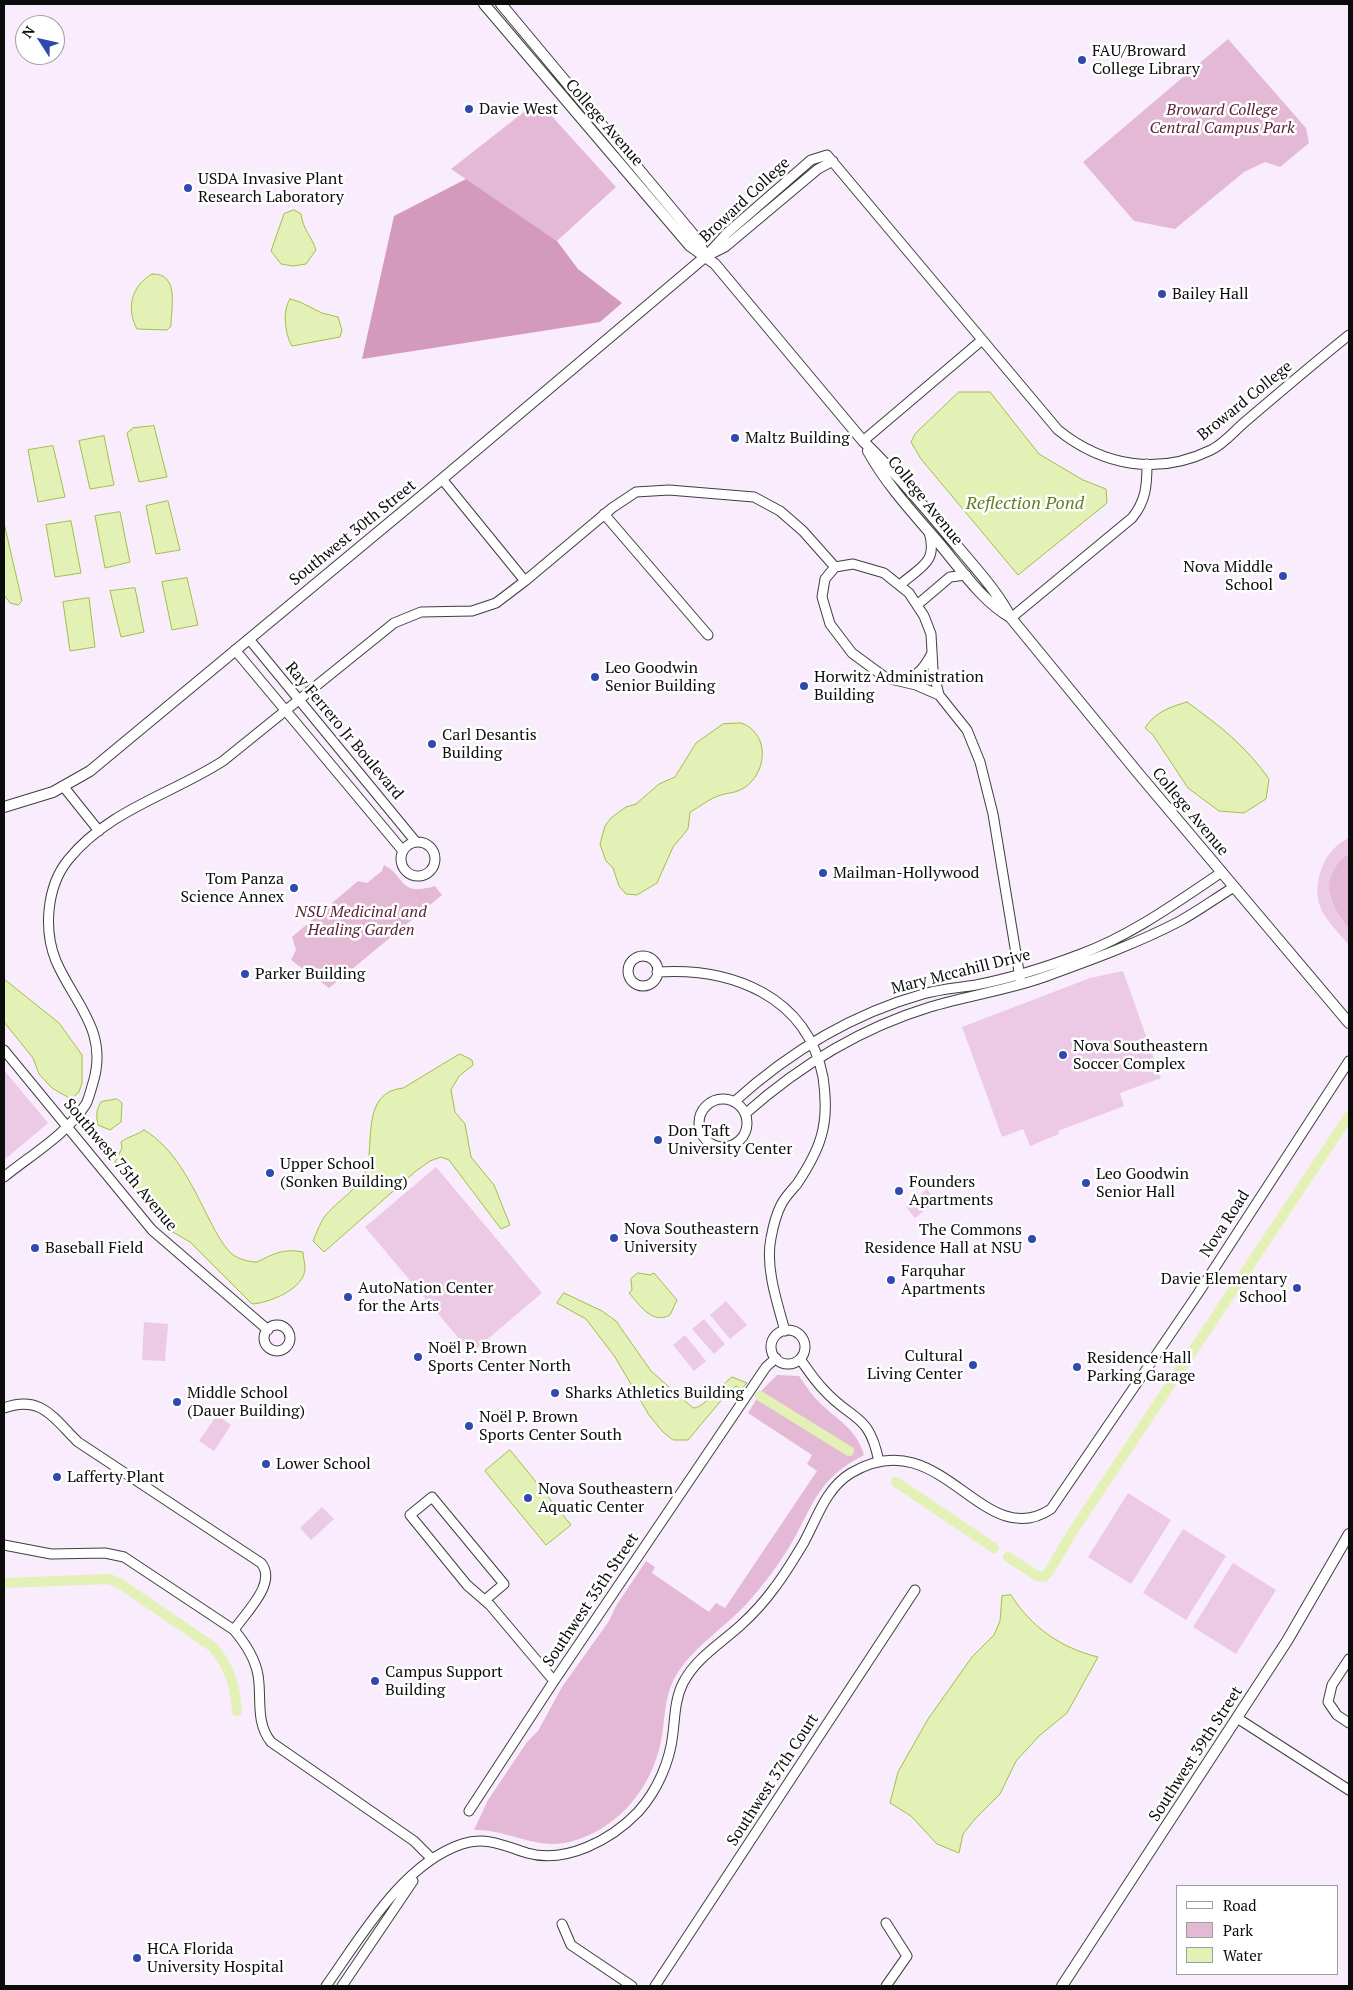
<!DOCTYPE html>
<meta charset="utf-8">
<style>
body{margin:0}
#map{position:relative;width:1353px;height:1990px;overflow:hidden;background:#f8ecfd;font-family:"PT Serif",serif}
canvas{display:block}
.frame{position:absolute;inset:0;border:5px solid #0c0c0c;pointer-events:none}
.legend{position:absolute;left:1176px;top:1885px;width:162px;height:90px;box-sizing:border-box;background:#fff;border:1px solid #9e9e9e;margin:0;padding:6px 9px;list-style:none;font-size:15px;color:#0c0c0c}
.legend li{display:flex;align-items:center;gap:10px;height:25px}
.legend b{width:25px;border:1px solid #9e9e9e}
.north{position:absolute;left:15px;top:15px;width:50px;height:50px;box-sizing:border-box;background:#fff;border:1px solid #9e9e9e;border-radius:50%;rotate:305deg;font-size:14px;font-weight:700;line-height:20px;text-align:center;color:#0c0c0c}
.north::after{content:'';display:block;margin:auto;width:18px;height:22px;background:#3149af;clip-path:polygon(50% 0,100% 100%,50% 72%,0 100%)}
</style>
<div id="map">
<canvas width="1353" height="1990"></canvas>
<div class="frame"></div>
<ul class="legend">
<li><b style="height:6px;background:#fff"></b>Road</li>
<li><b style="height:14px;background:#e4b9d6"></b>Park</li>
<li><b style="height:14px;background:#e3f0b6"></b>Water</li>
</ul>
<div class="north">N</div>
</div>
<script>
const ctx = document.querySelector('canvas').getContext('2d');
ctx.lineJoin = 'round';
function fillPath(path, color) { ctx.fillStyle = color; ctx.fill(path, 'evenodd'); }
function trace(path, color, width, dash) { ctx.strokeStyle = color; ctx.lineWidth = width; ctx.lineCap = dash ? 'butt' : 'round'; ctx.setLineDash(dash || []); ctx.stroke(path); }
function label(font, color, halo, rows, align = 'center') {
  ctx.font = font + ' "PT Serif",serif'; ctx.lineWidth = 5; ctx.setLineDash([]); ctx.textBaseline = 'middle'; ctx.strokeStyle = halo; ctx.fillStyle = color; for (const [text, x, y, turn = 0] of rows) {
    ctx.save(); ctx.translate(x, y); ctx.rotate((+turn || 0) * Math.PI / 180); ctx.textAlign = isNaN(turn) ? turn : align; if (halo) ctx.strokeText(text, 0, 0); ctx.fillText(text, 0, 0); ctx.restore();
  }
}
fillPath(new Path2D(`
 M 1228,39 L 1306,128 L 1309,143 L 1280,167 L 1265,162 L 1244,172 L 1175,229 L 1134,221 L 1083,162 Z
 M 538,101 L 616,187 L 557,241 L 451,169 Z
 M 1349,853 L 1349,929 C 1328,903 1317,877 1349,853 Z
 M 384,865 C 406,876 398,897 435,886 L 442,895 L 329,988 L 291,960 L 296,950 L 292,937 L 358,881 L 367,883 L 382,871 Z
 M 777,1375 L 799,1376 C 805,1384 810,1393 818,1401 C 836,1419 857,1429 864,1455 C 815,1480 814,1506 788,1549 C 777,1567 764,1584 750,1600 C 726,1628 692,1646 674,1679 C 664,1698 665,1720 661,1741 C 652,1787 619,1828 573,1841 C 538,1852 509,1829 474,1830 L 488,1800 L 527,1742 L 538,1731 L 562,1687 L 609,1621 L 616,1606 L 646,1561 L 655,1567 L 652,1573 L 709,1612 L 716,1603 L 725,1608 L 817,1471 L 807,1464 L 812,1455 L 748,1413 L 762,1390 Z`), '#e4b9d6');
fillPath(new Path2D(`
 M 466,179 L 557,241 L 578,269 L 622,303 L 600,322 L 362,359 L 394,216 Z`), '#d49abc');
fillPath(new Path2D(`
 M 1349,838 L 1349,853 C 1317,877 1328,903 1349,929 L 1349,945 C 1340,934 1329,924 1322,911 C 1310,886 1323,849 1349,838 Z
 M 1123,971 L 1161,1078 L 1120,1093 L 1124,1106 L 1058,1131 L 1059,1134 L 1030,1146 L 1023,1129 L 1002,1137 L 962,1027 L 1090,978 Z
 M 4,1070 L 48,1123 L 4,1160 Z
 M 436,1167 L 542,1293 L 471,1353 L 365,1227 Z
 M 927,1189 L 936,1201 L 915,1218 L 906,1207 Z
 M 726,1301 L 747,1325 L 730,1339 L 710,1315 Z
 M 704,1319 L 725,1344 L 714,1354 L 692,1329 Z
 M 144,1322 L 168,1324 L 165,1361 L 142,1360 Z
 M 685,1335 L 706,1361 L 694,1371 L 673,1345 Z
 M 217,1415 L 231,1425 L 214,1451 L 199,1441 Z
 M 1128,1493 L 1171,1520 L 1131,1584 L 1088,1557 Z
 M 322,1507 L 334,1519 L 311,1540 L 300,1528 Z
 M 1183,1529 L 1226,1556 L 1186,1620 L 1143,1593 Z
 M 1233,1563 L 1276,1590 L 1236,1654 L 1193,1627 Z`), '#eccae6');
const water = new Path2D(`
 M 294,210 L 301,214 C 303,230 311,235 316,250 L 306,264 L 293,266 L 281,264 L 271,251 L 284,214 Z
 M 152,274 C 180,273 171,307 171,326 L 167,330 L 137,329 C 126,309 131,286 152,274 Z
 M 290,299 L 300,302 L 322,313 L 338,317 L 342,330 L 340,337 L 292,346 C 285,335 282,310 290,299 Z
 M 959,392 L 990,392 L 1039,454 L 1083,480 L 1106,489 L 1107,503 L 1018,575 L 921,459 L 911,442 L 915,434 Z
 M 154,426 L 167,477 L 139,482 L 127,433 L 133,428 Z
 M 104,436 L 114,485 L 90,489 L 79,441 Z
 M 53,446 L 65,497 L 38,502 L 28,450 Z
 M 168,501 L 180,550 L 156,554 L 146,506 Z
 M 120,512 L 130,562 L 105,568 L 95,516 Z
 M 71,521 L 81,573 L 55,577 L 46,525 Z
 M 4,523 L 22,601 L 18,605 L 10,603 L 4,595 Z
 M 187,578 L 198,625 L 172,630 L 162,582 Z
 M 135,588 L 144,632 L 121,637 L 110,591 Z
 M 89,598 L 95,647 L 70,651 L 63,602 Z
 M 1187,702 C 1220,726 1246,746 1269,779 L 1266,799 L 1244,813 L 1219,811 L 1188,788 L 1153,735 L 1145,728 C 1155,712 1170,707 1187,702 Z
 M 741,723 C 751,726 758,734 761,744 C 766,762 756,783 740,790 C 734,793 727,793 721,795 C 710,798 700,807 690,812 L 688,829 L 673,847 L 657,883 L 637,895 L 626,894 L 619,886 L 613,868 L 606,861 L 600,844 L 605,826 L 611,818 L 626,807 L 636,804 L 659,784 L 675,777 L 696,743 L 723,724 Z
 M 4,979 L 59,1023 L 82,1055 L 82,1083 L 79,1092 L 71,1099 L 52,1088 L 39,1074 L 33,1058 L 4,1022 Z
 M 460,1054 L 472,1060 L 473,1065 L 459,1076 L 451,1090 L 455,1112 L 465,1124 L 471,1157 L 494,1185 L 510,1225 L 501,1229 L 449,1160 L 441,1157 L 430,1161 L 416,1171 L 324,1252 L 313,1241 C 317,1232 320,1223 325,1216 C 337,1201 359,1189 366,1171 C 375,1145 360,1092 403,1088 Z
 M 117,1099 L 122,1103 L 121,1122 L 110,1130 L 98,1125 C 96,1115 96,1111 101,1102 Z
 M 144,1130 C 174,1147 192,1185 207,1215 C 214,1228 221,1244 232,1254 C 238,1259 249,1262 257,1262 C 273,1254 284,1248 303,1252 C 303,1257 305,1263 305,1268 C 305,1289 269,1303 252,1304 L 190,1242 L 164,1227 L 115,1162 L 122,1148 L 121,1142 C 128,1136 136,1136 144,1130 Z
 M 638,1273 L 650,1275 L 654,1273 L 677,1300 L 670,1315 C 652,1325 640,1305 629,1293 L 632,1290 L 631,1279 Z
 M 564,1293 L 602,1311 L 616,1321 L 651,1371 L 693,1408 C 704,1408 722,1384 732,1377 L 747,1383 L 741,1389 L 736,1386 L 729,1391 L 688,1440 L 673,1440 L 663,1432 L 649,1415 L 615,1357 L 586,1319 L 557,1303 Z
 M 510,1450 L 571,1525 L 546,1545 L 485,1471 Z
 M 1011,1595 C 1031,1627 1061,1648 1098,1657 L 1067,1713 L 1040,1735 L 1016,1761 L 1000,1794 L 975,1819 L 963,1834 L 959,1853 L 937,1844 L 911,1816 L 890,1803 L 898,1772 L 928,1719 L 972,1657 L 994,1635 L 1000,1621 L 1002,1596 Z`);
fillPath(water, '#e3f0b6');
trace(water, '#a1c043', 1);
trace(new Path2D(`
 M 760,1396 L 849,1451
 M 896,1482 L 994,1548
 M 1008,1557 L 1037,1576 L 1044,1577 L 1048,1573 L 1073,1531 L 1349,1116
 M 4,1583 L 109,1579 L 119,1583 L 213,1647 C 230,1668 235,1685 237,1711`), '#e3f0b6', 10);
const minor = new Path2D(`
 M 711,254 L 725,247 L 818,169 L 833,161
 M 706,256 L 727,233 L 811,160 L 827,155 L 1058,430 C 1103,466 1158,476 1211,450 C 1224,444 1235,430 1246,421 C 1280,392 1314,363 1349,335
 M 863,441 L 982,340
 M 442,479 L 525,581
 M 604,514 L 708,635
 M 900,585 C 921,566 938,563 929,532
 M 917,605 L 950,577 L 966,575
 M 1011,618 L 1132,518 C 1146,501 1147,485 1147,464
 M 249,639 L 416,842
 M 235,650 L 403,851
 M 902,681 C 918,676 925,667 932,653
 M 939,695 L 916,685 L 886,678 L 852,653 L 830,624 L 822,597 L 825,579 L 835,567 L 853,564 L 884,573 L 909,593 L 924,616 L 931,634 L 933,670 L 939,695 L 967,730 L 980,762 L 993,814 L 1021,984
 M 63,786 L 99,831
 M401 859a17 17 0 1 1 34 0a17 17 0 1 1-34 0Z
 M628 971a15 15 0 1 1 30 0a15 15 0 1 1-30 0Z
 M 657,972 C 732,967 807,996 823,1077 C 826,1098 827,1117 821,1137 C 816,1154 807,1169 797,1184 C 791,1191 785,1197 781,1205 C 776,1215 773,1227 771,1238 C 765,1267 777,1302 785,1331
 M 4,1050 L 152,1230 L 268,1330
 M699 1123a24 24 0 1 1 48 0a24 24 0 1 1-48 0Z
 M 734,1102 C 788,1053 852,1014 923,994 C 940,989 958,988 976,985 C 1012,978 1047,967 1081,954 C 1132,935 1177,902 1222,872
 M 745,1114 C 799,1066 861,1028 930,1007 C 969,995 1009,990 1047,976 C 1091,960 1138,943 1180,921 C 1198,911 1216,898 1234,887
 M 4,1177 C 31,1155 67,1134 86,1104 C 89,1098 91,1089 93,1083 C 109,1031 74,1003 56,961 C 43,929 47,886 68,860 C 108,810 172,794 223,761 L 394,623 L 421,612 L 472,611 L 496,603 L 525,581 L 612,508 L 636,492 L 669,490 L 754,497 L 780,511 L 803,531 L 835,567
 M264 1338a13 13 0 1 1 26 0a13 13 0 1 1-26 0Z
 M771 1347a17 17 0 1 1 34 0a17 17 0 1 1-34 0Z
 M 800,1359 C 808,1370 815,1381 824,1390 C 853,1422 869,1412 879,1462
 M 4,1408 C 42,1394 55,1420 78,1442 L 261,1563 C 278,1583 245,1613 234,1630
 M 4,1545 L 51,1554 L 105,1553 L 124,1557 L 234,1630 C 245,1643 255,1658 258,1675 C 262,1698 255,1722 271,1742 L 414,1841 L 432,1859
 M 485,1600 L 504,1584 L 432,1497 L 410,1515 L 467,1585 L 490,1605 L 554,1681
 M 1349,1659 L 1332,1685 L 1328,1702 L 1337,1715 L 1349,1723
 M 1237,1718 L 1349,1790
 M 469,1811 L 554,1681 L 766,1367 L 776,1358
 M 886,1923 L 907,1956 L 886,1986
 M 562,1924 L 571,1945 L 632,1986
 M 326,1986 C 361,1937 402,1864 462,1844 C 486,1836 505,1846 527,1853 C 566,1864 611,1840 638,1812 C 657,1791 670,1762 673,1733 C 675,1716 675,1699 683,1683 C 696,1658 720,1644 741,1625 C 753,1614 765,1601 775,1587 C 785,1574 794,1559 803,1544 C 817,1519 825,1489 851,1473 C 941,1419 982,1555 1051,1509 L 1197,1295 L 1349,1061
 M 342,1986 L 413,1881
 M 655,1986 L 915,1590`);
const tertiary = new Path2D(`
 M 484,4 L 690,246 L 715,264 L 863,441 C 897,474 927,510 958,547 C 977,570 997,591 1011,618 L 1138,773 L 1349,1023
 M 501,4 L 697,239 L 705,255
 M 868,451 C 886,484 913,513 938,542 C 960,568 981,600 1010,617
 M 4,807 L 53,792 L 90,771 L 442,479 L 706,256
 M 1062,1986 L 1287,1641 L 1349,1534`);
trace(minor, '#3f3f3f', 11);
trace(tertiary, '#3f3f3f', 12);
trace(minor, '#fff', 9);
trace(tertiary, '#fff', 10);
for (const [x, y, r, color] of [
 [1082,60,5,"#3149af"],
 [469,109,5,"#3149af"],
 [188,188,5,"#3149af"],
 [1162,294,5,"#3149af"],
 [735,438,5,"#3149af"],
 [1283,576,5,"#3149af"],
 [595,677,5,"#3149af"],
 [804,686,5,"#3149af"],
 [432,744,5,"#3149af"],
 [823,873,5,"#3149af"],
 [294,888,5,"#3149af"],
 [245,974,5,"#3149af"],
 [1063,1055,5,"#3149af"],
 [658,1140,5,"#3149af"],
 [270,1173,5,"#3149af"],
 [1086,1183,5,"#3149af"],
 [899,1191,5,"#3149af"],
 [614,1238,5,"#3149af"],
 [1032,1239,5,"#3149af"],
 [35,1248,5,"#3149af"],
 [891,1280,5,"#3149af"],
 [1297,1288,5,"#3149af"],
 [348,1297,5,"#3149af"],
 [418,1357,5,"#3149af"],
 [973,1365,5,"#3149af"],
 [1077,1367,5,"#3149af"],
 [555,1393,5,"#3149af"],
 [177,1402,5,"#3149af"],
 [469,1426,5,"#3149af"],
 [266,1464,5,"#3149af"],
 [57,1477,5,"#3149af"],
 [528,1498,5,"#3149af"],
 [375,1681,5,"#3149af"],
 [137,1958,5,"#3149af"]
]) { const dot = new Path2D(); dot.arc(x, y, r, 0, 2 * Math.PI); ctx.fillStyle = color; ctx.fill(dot); trace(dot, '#fff', 2); }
label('16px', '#0c0c0c', '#fff', [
 ["FAU/Broward",1092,51],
 ["College Library",1092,69],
 ["Davie West",479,109],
 ["USDA Invasive Plant",198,179],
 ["Research Laboratory",198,197],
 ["Bailey Hall",1172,294],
 ["Maltz Building",745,438],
 ["Nova Middle",1273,567,"right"],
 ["School",1273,585,"right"],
 ["Leo Goodwin",605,668],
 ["Senior Building",605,686],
 ["Horwitz Administration",814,677],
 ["Building",814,695],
 ["Carl Desantis",442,735],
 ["Building",442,753],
 ["Mailman-Hollywood",833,873],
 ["Tom Panza",284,879,"right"],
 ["Science Annex",284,897,"right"],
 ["Parker Building",255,974],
 ["Nova Southeastern",1073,1046],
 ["Soccer Complex",1073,1064],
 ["Don Taft",668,1131],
 ["University Center",668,1149],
 ["Upper School",280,1164],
 ["(Sonken Building)",280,1182],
 ["Leo Goodwin",1096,1174],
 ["Senior Hall",1096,1192],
 ["Founders",909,1182],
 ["Apartments",909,1200],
 ["Nova Southeastern",624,1229],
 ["University",624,1247],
 ["The Commons",1022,1230,"right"],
 ["Residence Hall at NSU",1022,1248,"right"],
 ["Baseball Field",45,1248],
 ["Farquhar",901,1271],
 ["Apartments",901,1289],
 ["Davie Elementary",1287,1279,"right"],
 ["School",1287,1297,"right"],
 ["AutoNation Center",358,1288],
 ["for the Arts",358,1306],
 ["Noël P. Brown",428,1348],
 ["Sports Center North",428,1366],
 ["Cultural",963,1356,"right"],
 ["Living Center",963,1374,"right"],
 ["Residence Hall",1087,1358],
 ["Parking Garage",1087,1376],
 ["Middle School",187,1393],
 ["(Dauer Building)",187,1411],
 ["Sharks Athletics Building",565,1393],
 ["Noël P. Brown",479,1417],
 ["Sports Center South",479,1435],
 ["Lower School",276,1464],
 ["Lafferty Plant",67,1477],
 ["Nova Southeastern",538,1489],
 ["Aquatic Center",538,1507],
 ["Campus Support",385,1672],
 ["Building",385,1690],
 ["HCA Florida",147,1949],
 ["University Hospital",147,1967]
], 'left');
label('italic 16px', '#5d2337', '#fff', [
 ["Broward College",1222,110],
 ["Central Campus Park",1222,128],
 ["NSU Medicinal and",361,912],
 ["Healing Garden",361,930]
]);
label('16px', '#0c0c0c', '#fff', [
 ["College Avenue",604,123,49],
 ["Broward College",745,200,-43],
 ["Broward College",1245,401,-39],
 ["College Avenue",925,501,51],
 ["Southwest 30th Street",353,533,-39],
 ["Ray Ferrero Jr Boulevard",344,731,50],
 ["College Avenue",1190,812,50],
 ["Mary Mccahill Drive",961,972,-14],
 ["Southwest 75th Avenue",120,1165,50],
 ["Nova Road",1225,1224,-57],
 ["Southwest 35th Street",591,1600,-56],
 ["Southwest 39th Street",1196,1754,-57],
 ["Southwest 37th Court",773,1780,-57]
]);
label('italic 18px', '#637f1f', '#fff', [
 ["Reflection Pond",1025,504]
]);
</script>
